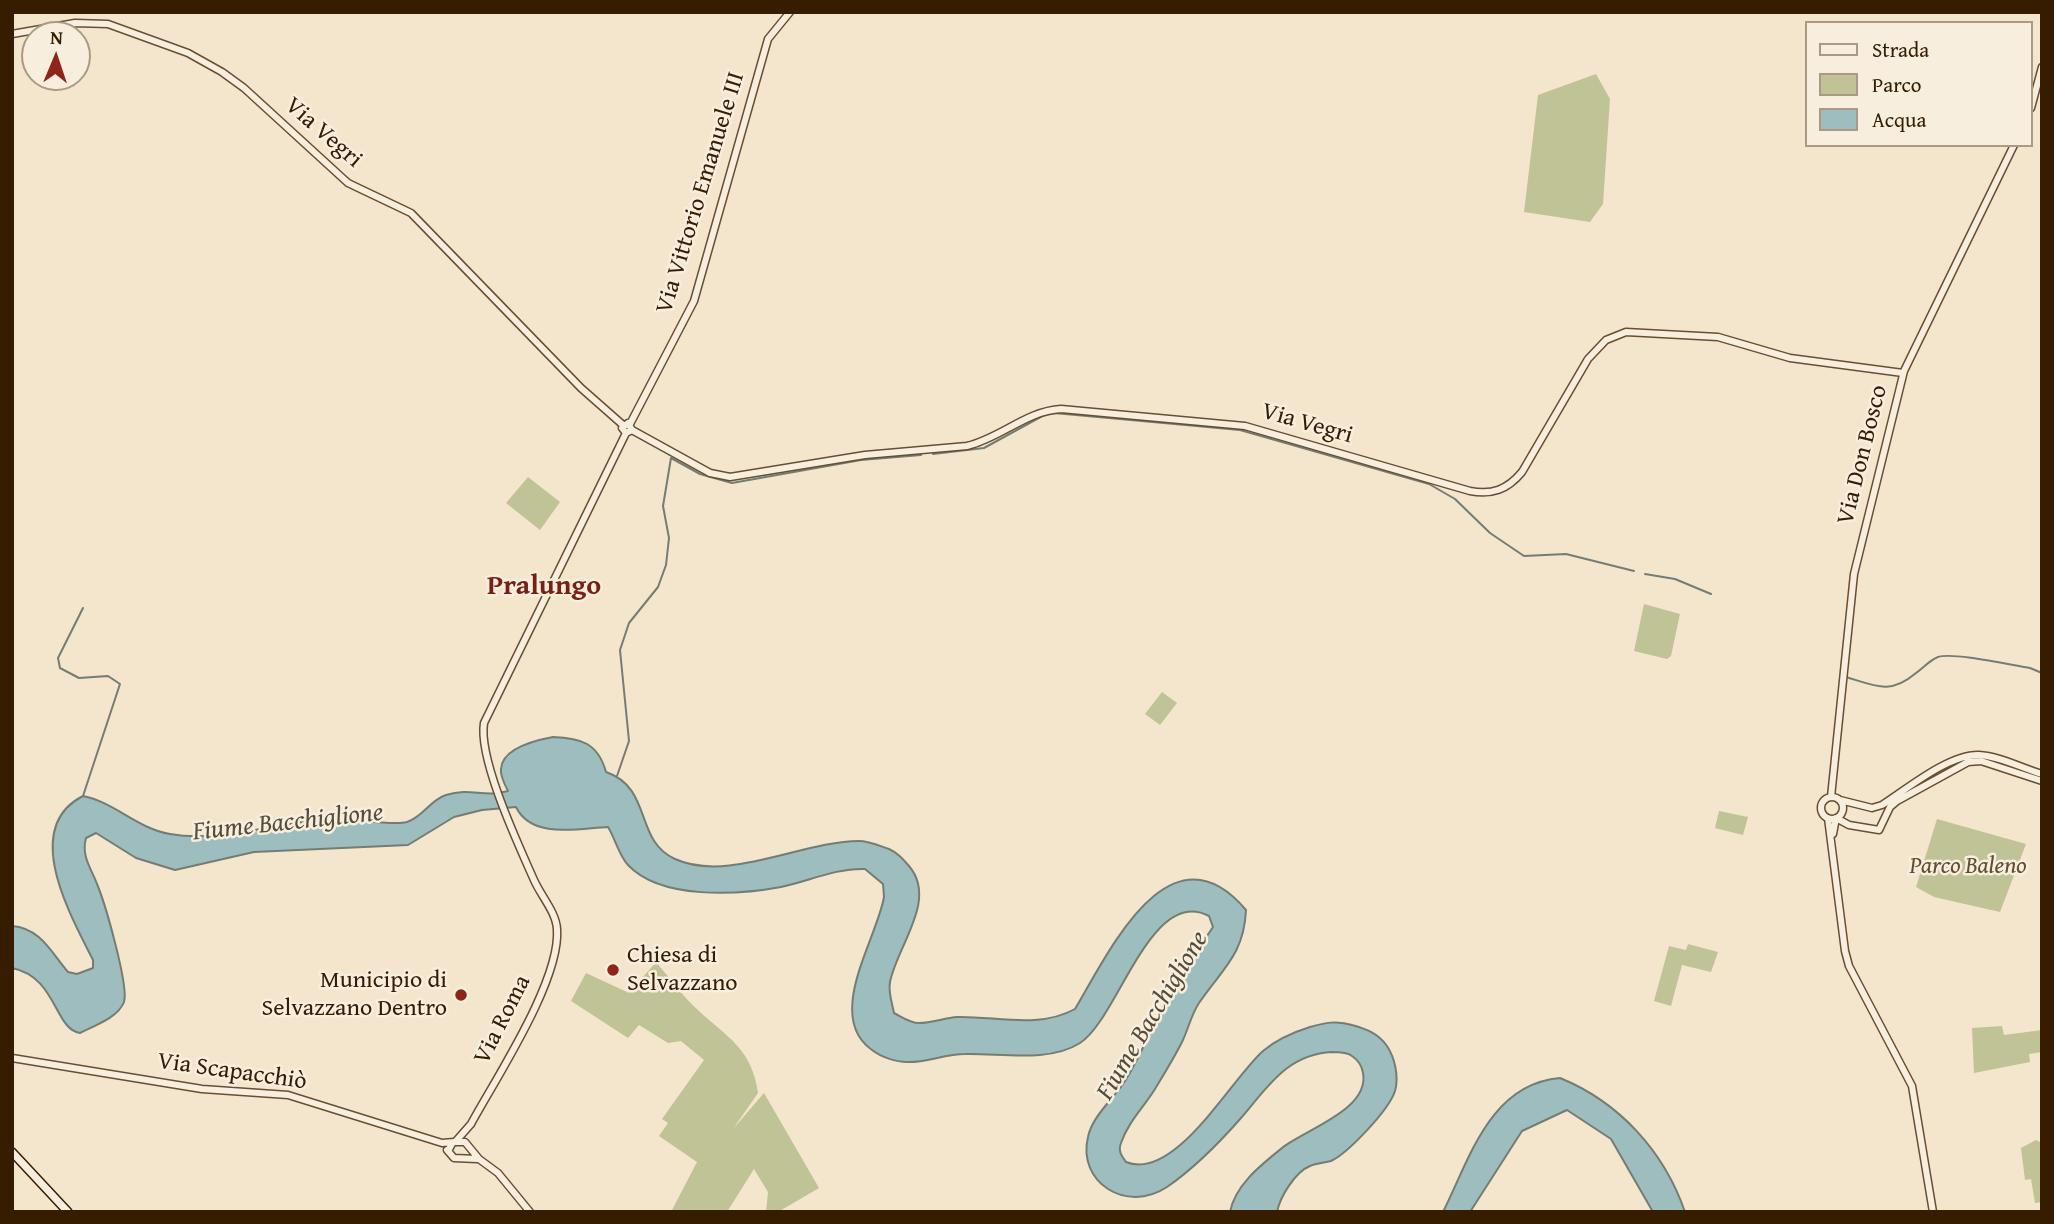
<!DOCTYPE html>
<meta charset="utf-8">
<style>
body{margin:0}
#map{position:relative;width:2054px;height:1224px;overflow:hidden;background:#f4e5cd;font-family:"Gentium Book Plus",serif}
canvas{display:block}
.frame{position:absolute;inset:0;border:14px solid #361d00;pointer-events:none}
.legend{position:absolute;left:1805px;top:21px;width:228px;height:126px;box-sizing:border-box;background:#f8eede;border:2px solid #aa9a85;margin:0;padding:9px 12px;list-style:none;font-size:21px;color:#361d00}
.legend li{display:flex;align-items:center;gap:14px;height:35px}
.legend b{width:35px;border:2px solid #aa9a85}
.north{position:absolute;left:21px;top:21px;width:70px;height:70px;box-sizing:border-box;background:#f8eede;border:2px solid #aa9a85;border-radius:50%;rotate:2deg;font-size:19px;font-weight:700;line-height:28px;text-align:center;color:#361d00}
.north::after{content:'';display:block;margin:auto;width:24px;height:32px;background:#8f2418;clip-path:polygon(50% 0,100% 100%,50% 72%,0 100%)}
</style>
<div id="map">
<canvas width="2054" height="1224"></canvas>
<div class="frame"></div>
<ul class="legend">
<li><b style="height:9px;background:#f8eede"></b>Strada</li>
<li><b style="height:19px;background:#c0c395"></b>Parco</li>
<li><b style="height:19px;background:#9ebdbf"></b>Acqua</li>
</ul>
<div class="north">N</div>
</div>
<script>
const ctx = document.querySelector('canvas').getContext('2d');
ctx.lineJoin = 'round';
function fillPath(path, color) { ctx.fillStyle = color; ctx.fill(path, 'evenodd'); }
function trace(path, color, width, dash) { ctx.strokeStyle = color; ctx.lineWidth = width; ctx.lineCap = dash ? 'butt' : 'round'; ctx.setLineDash(dash || []); ctx.stroke(path); }
function label(font, color, halo, rows, align = 'center') {
  ctx.font = font + ' "Gentium Book Plus",serif'; ctx.lineWidth = 5; ctx.setLineDash([]); ctx.textBaseline = 'middle'; ctx.strokeStyle = halo; ctx.fillStyle = color; for (const [text, x, y, turn = 0] of rows) {
    ctx.save(); ctx.translate(x, y); ctx.rotate((+turn || 0) * Math.PI / 180); ctx.textAlign = isNaN(turn) ? turn : align; if (halo) ctx.strokeText(text, 0, 0); ctx.fillText(text, 0, 0); ctx.restore();
  }
}
fillPath(new Path2D(`
 M 1596,74 L 1610,99 L 1603,204 L 1590,222 L 1524,212 L 1538,95 Z
 M 528,477 L 560,502 L 540,530 L 506,503 Z
 M 1644,604 L 1680,614 L 1671,656 L 1667,659 L 1634,651 Z
 M 1162,692 L 1177,703 L 1160,725 L 1145,714 Z
 M 1719,811 L 1748,817 L 1743,835 L 1715,828 Z
 M 1937,819 L 2026,844 L 2000,912 L 1934,897 L 1916,887 Z
 M 1688,944 L 1718,952 L 1711,972 L 1682,965 L 1671,1006 L 1654,1001 L 1669,946 L 1686,950 Z
 M 656,962 C 670,978 683,997 699,1011 C 728,1038 752,1049 758,1093 L 733,1129 L 764,1093 L 819,1188 L 778,1212 L 766,1212 L 768,1192 L 754,1169 L 727,1212 L 671,1212 L 697,1162 L 659,1136 L 668,1123 L 662,1119 L 704,1060 L 681,1041 L 668,1043 L 639,1025 L 628,1038 L 571,1001 L 586,973 L 629,993 Z
 M 2002,1026 L 2004,1035 L 2042,1030 L 2042,1052 L 2029,1054 L 2030,1062 L 1974,1073 L 1972,1028 Z
 M 2036,1140 L 2042,1143 L 2042,1202 L 2035,1203 L 2031,1179 L 2025,1180 L 2021,1148 Z`), '#c0c395');
const water = new Path2D(`
 M 553,737 C 581,738 598,743 606,772 C 653,788 634,841 675,859 C 728,883 803,841 859,841 C 869,841 880,846 889,849 C 898,853 903,859 909,866 C 938,900 897,946 890,982 C 888,992 892,1003 894,1013 C 902,1017 910,1023 919,1023 C 932,1023 944,1018 957,1017 C 996,1016 1039,1029 1075,1009 C 1109,952 1170,820 1246,910 C 1244,955 1222,969 1199,1003 C 1191,1015 1188,1030 1182,1042 C 1174,1058 1164,1074 1155,1089 C 1144,1107 1128,1122 1121,1143 C 1118,1151 1121,1155 1126,1162 C 1175,1182 1231,1079 1263,1051 C 1276,1040 1294,1032 1310,1027 C 1324,1023 1337,1020 1352,1025 C 1366,1029 1378,1033 1387,1046 C 1395,1058 1399,1077 1395,1091 C 1389,1110 1348,1153 1331,1161 C 1324,1163 1317,1163 1310,1166 C 1295,1172 1280,1197 1277,1212 L 1230,1212 C 1235,1185 1261,1165 1282,1148 C 1304,1130 1370,1110 1363,1073 C 1362,1067 1358,1060 1352,1056 C 1347,1052 1338,1052 1332,1052 C 1287,1054 1267,1088 1241,1118 C 1220,1142 1193,1169 1167,1187 C 1126,1214 1077,1182 1088,1137 C 1092,1117 1112,1100 1123,1084 C 1139,1060 1149,1033 1162,1008 C 1177,980 1195,954 1213,927 L 1209,916 C 1151,885 1118,1019 1080,1043 C 1049,1063 1000,1053 965,1054 C 945,1054 925,1063 907,1062 C 896,1062 881,1057 872,1050 C 824,1016 877,939 884,897 L 883,884 L 865,869 C 836,868 809,881 781,887 C 738,895 661,900 628,865 C 619,856 615,838 608,827 C 580,828 532,840 516,807 L 482,810 L 454,817 L 408,845 L 254,852 L 175,870 L 136,858 L 96,833 L 86,838 C 81,856 91,868 97,884 C 105,903 129,986 124,1002 C 118,1018 93,1026 80,1033 C 54,1029 57,977 12,968 L 12,926 C 41,928 52,954 68,972 L 77,974 L 93,968 L 93,960 C 71,916 20,828 83,796 C 114,802 138,829 170,834 C 225,844 285,818 343,819 C 360,819 392,826 407,822 C 423,817 430,800 446,795 C 471,787 483,798 508,791 C 505,785 500,776 501,769 C 502,748 537,740 553,737 Z
 M 1560,1078 C 1619,1102 1664,1151 1685,1212 L 1653,1212 L 1611,1139 L 1567,1110 L 1522,1131 L 1470,1212 L 1443,1212 C 1470,1158 1490,1084 1560,1078 Z`);
fillPath(water, '#9ebdbf');
trace(water, '#747d73', 2);
trace(new Path2D(`
 M 933,454 L 984,448 L 1046,414 L 1054,413 L 1240,430 L 1429,484 L 1455,499 L 1490,533 L 1524,556 L 1566,554 L 1634,571
 M 1645,574 L 1675,579 L 1711,594
 M 1846,677 C 1876,686 1890,695 1916,673 C 1923,668 1930,660 1938,657 C 1953,652 2011,665 2030,668 L 2042,673
 M 617,776 L 629,741 L 620,650 L 629,623 L 658,587 L 666,565 L 669,538 L 663,506 L 671,458 L 700,474 L 732,483 L 861,460 L 921,455
 M 83,796 L 120,684 L 108,676 L 79,678 L 60,668 L 58,658 L 83,608`), '#747d73', 2);
const tertiary = new Path2D(`
 M 12,34 L 75,23 L 108,24 L 188,53 L 222,72 L 244,88 L 348,183 L 411,213 L 581,388 L 623,425
 M 2031,108 L 2042,67
 M 630,424 L 694,301 L 768,39 L 790,12
 M 632,430 L 710,473 L 730,477 L 865,455 L 967,446 C 1001,438 1026,411 1061,409 L 1245,426 L 1470,491 C 1492,495 1507,490 1522,472 L 1588,359 L 1606,340 L 1626,332 L 1718,337 L 1790,358 L 1903,373
 M 1831,797 L 1854,574 L 1904,371 L 2014,145
 M1821 808a11 11 0 1 1 22 0a11 11 0 1 1-22 0Z
 M 1840,800 L 1872,808 L 1882,805 C 1907,789 1949,754 1979,755 C 1999,756 2022,768 2042,774
 M 1828,818 L 1845,951 L 1849,966 L 1912,1086 L 1933,1212
 M 1833,834 L 1836,818 L 1849,825 L 1879,830 L 1890,807 L 1897,801 L 1968,762 L 1981,761 L 2042,781
 M 12,1058 L 202,1089 L 288,1095 L 442,1143 L 454,1142
 M 456,1141 L 471,1124 C 496,1078 561,980 557,929 C 556,912 541,896 534,880 C 519,846 478,759 484,723 L 626,433 L 632,430 L 628,423 L 622,428 L 626,433
 M 447,1150 L 454,1158 L 477,1159
 M 448,1151 L 453,1142 L 465,1142 L 479,1159 L 498,1173 L 530,1212`);
const secondary = new Path2D(`
 M 12,1152 L 68,1212`);
trace(tertiary, '#664f33', 9);
trace(secondary, '#361d00', 10);
trace(tertiary, '#f8eede', 6);
trace(secondary, '#f8eede', 7);
for (const [x, y, r, color] of [
 [613,970,7,"#8f2418"],
 [461,995,7,"#8f2418"]
]) { const dot = new Path2D(); dot.arc(x, y, r, 0, 2 * Math.PI); ctx.fillStyle = color; ctx.fill(dot); trace(dot, '#f8eede', 2.5); }
label('24px', '#361d00', '#f8eede', [
 ["Via Vegri",323,133,41],
 ["Via Vittorio Emanuele III",701,193,-73],
 ["Via Vegri",1307,424,16],
 ["Via Don Bosco",1863,455,-76],
 ["Via Roma",503,1020,-63],
 ["Via Scapacchiò",232,1072,8]
]);
label('italic 24px', '#5f4f2d', '#f8eede', [
 ["Parco Baleno",1968,867]
]);
label('24px', '#361d00', '#f8eede', [
 ["Chiesa di",627,956],
 ["Selvazzano",627,984],
 ["Municipio di",447,981,"right"],
 ["Selvazzano Dentro",447,1009,"right"]
], 'left');
label('italic 26px', '#554d39', '#f8eede', [
 ["Fiume Bacchiglione",288,823,-6],
 ["Fiume Bacchiglione",1153,1016,-59]
]);
label('bold 28px', '#7a1f14', '#f8eede', [
 ["Pralungo",544,587]
]);
</script>
